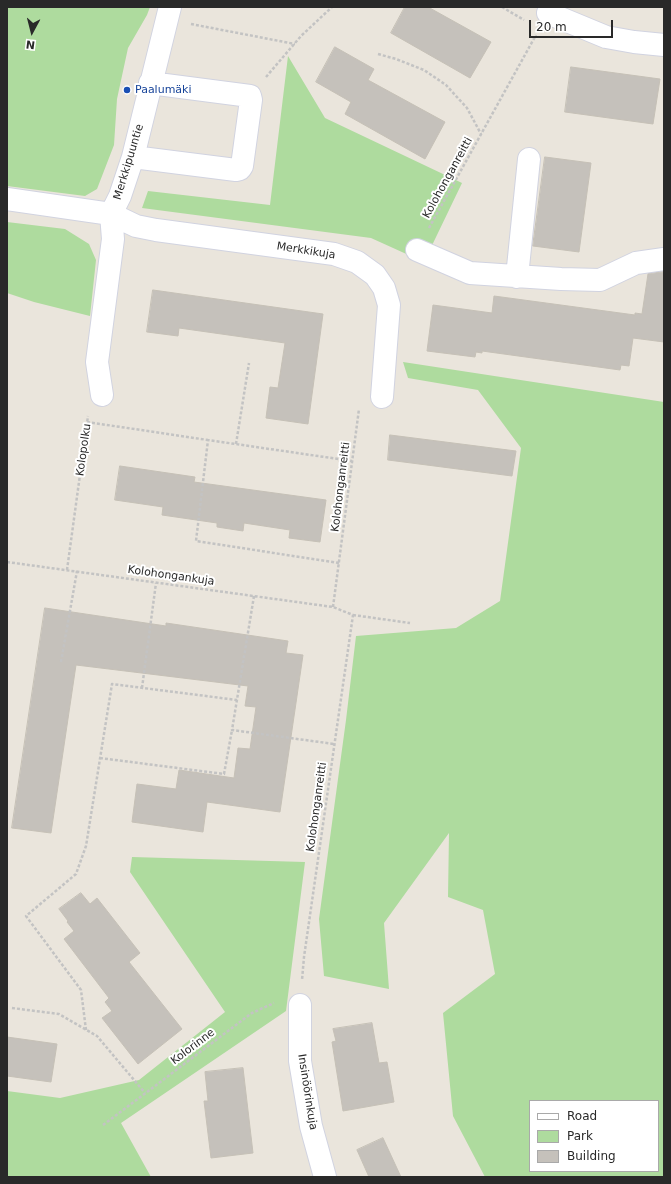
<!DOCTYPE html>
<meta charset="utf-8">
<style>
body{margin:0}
#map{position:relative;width:671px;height:1184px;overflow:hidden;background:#eae5dc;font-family:"DejaVu Sans",sans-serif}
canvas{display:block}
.frame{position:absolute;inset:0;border:8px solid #292929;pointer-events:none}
.legend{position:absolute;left:529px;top:1100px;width:130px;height:72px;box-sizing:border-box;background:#fff;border:1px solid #a9a9a9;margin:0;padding:5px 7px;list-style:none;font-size:12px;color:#292929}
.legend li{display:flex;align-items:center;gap:8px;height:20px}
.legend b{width:20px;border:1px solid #a9a9a9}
.north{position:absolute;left:12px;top:12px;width:40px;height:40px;-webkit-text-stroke:3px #fff;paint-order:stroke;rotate:187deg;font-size:11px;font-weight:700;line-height:16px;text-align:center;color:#292929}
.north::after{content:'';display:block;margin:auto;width:14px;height:18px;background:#292929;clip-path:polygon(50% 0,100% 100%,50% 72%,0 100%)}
.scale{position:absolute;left:529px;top:20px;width:84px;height:18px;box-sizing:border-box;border:2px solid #292929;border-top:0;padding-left:5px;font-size:12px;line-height:14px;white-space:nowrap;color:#292929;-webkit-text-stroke:3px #fff;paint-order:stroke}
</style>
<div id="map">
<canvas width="671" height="1184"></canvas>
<div class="frame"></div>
<ul class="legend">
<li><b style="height:5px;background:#fff"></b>Road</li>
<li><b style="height:11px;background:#aedb9e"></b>Park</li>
<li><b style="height:11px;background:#c5c1bb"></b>Building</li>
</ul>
<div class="north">N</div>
<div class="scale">20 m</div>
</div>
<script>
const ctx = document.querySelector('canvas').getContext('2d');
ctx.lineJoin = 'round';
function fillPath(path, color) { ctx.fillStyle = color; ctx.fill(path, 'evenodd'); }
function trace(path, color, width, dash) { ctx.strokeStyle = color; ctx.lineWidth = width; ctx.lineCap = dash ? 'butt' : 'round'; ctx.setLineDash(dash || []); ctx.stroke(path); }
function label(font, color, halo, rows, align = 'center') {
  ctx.font = font + ' "DejaVu Sans",sans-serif'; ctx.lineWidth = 4; ctx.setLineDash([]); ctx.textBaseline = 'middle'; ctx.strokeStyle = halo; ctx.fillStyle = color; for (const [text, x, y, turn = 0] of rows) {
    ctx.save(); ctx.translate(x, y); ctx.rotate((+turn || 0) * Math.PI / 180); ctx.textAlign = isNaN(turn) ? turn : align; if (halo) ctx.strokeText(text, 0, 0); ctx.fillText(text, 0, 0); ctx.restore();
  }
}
fillPath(new Path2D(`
 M 7,7 L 150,7 L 147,15 L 128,48 L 117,99 L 114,145 L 97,189 L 85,196 L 7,186 Z
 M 288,56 L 325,118 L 462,183 L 424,262 L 371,238 L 142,208 L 148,191 L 270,205 Z
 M 7,222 L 65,229 L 89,244 L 96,260 L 90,316 L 34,302 L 7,293 Z
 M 403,362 L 664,402 L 664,1177 L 485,1177 L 453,1116 L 443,1013 L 495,974 L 483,910 L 448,897 L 449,833 L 384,923 L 389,989 L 324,976 L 319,919 L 346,720 L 356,636 L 456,628 L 500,601 L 521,448 L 478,390 L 408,378 ZM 530,1101 L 658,1101 L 658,1171 L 530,1171 Z
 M 132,857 L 305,862 L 286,1011 L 121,1123 L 151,1177 L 7,1177 L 7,1091 L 60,1098 L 139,1080 L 225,1012 L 130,872 Z`), '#aedb9e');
const building = new Path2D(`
 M 405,7 L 428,7 L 491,42 L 470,78 L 391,33 Z
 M 335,47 L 374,69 L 368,80 L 445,122 L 425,159 L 345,114 L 351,102 L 316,82 Z
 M 571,67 L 660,79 L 653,124 L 565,112 Z
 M 545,157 L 591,163 L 579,252 L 533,246 Z
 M 664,272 L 664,342 L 633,338 L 629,366 L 621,365 L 620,370 L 482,351 L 482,353 L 476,352 L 475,357 L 427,351 L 433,305 L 492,313 L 494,296 L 635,315 L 635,313 L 642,314 L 648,274 Z
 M 153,290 L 323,314 L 308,424 L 266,418 L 270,387 L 278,388 L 285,343 L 179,328 L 178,336 L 147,332 Z
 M 390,435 L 516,451 L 512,476 L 388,460 Z
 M 120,466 L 195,477 L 194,482 L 326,500 L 320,542 L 289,538 L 290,530 L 244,523 L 243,531 L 217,527 L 217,523 L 162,515 L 163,507 L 115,500 Z
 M 45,608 L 166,626 L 166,623 L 288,641 L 286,653 L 303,655 L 280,812 L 207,802 L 203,832 L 132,822 L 137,784 L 176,789 L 179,770 L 234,778 L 238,748 L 250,749 L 256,707 L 245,706 L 248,686 L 76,665 L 51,833 L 12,828 Z
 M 81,893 L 90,904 L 97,898 L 140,953 L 129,962 L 182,1029 L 138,1064 L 102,1018 L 112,1011 L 105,1002 L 109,998 L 64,939 L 74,931 L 67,922 L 68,921 L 59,909 Z
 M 372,1023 L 379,1063 L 387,1062 L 394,1102 L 343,1111 L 332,1042 L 336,1041 L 333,1029 Z
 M 7,1037 L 57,1044 L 51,1082 L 7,1076 Z
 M 243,1068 L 253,1153 L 211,1158 L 204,1101 L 208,1101 L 205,1072 Z
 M 383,1138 L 401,1177 L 369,1177 L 357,1150 Z`);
fillPath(building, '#c5c1bb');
trace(building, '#c5c0b6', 1);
const minor = new Path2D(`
 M 548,13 L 606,37 L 634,42 L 664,45
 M 133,157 L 236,170 L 240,169 L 242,166 L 251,100 L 250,96 L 150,83
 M 7,199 L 111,214 L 136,226 L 156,230 L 334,254 L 357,262 L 375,275 L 384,288 L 389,305 L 382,397
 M 111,214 L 120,196 L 133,157 L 170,7
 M 417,250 L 470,273 L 561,279 L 600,280 L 636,263 L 664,259
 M 517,277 L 529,159
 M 102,395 L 97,362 L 113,239 L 111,214
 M 300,1005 L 300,1061 L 311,1126 L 325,1177`);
trace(minor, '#d1d3e0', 24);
trace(new Path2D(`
 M 502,7 L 524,20
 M 191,24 L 295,44
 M 378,54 L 396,59 L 424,70 L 446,85 L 467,108 L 481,134
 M 266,77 L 301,36 L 332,7
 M 429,228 L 536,35
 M 87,422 L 208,440
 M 236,444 L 249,363
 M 7,562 L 333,607 L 353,615 L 304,957 L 302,980
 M 339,563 L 196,541 L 208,440 L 352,461
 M 67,570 L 88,416
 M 254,596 L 232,730 L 334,744
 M 333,607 L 359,409
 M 353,615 L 410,623
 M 61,662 L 77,571
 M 142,688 L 156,583
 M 100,758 L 224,774 L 232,730
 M 12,1008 L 59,1014 L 97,1036 L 145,1093
 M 86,1030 L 81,990 L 26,916 L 76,874 L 86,846 L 112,684 L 237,700
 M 103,1125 L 252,1013 L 274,1003`), '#c3c3c3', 2.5, [3, 2]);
trace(minor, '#fff', 22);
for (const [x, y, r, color] of [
 [127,90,4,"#1a4fb4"]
]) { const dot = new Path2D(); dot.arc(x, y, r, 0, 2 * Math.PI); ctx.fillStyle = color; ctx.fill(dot); trace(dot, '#fff', 1.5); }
label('11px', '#164399', '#fff', [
 ["Paalumäki",135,90]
], 'left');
label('11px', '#292929', '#fff', [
 ["Merkkipuuntie",129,162,-73],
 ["Kolohonganreitti",448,178,-61],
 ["Merkkikuja",306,251,9],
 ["Kolopolku",84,450,-82],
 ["Kolohonganreitti",341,487,-83],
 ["Kolohongankuja",171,576,8],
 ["Kolohonganreitti",317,807,-82],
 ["Kolorinne",193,1047,-37],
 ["Insinöörinkuja",307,1092,81]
]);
</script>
